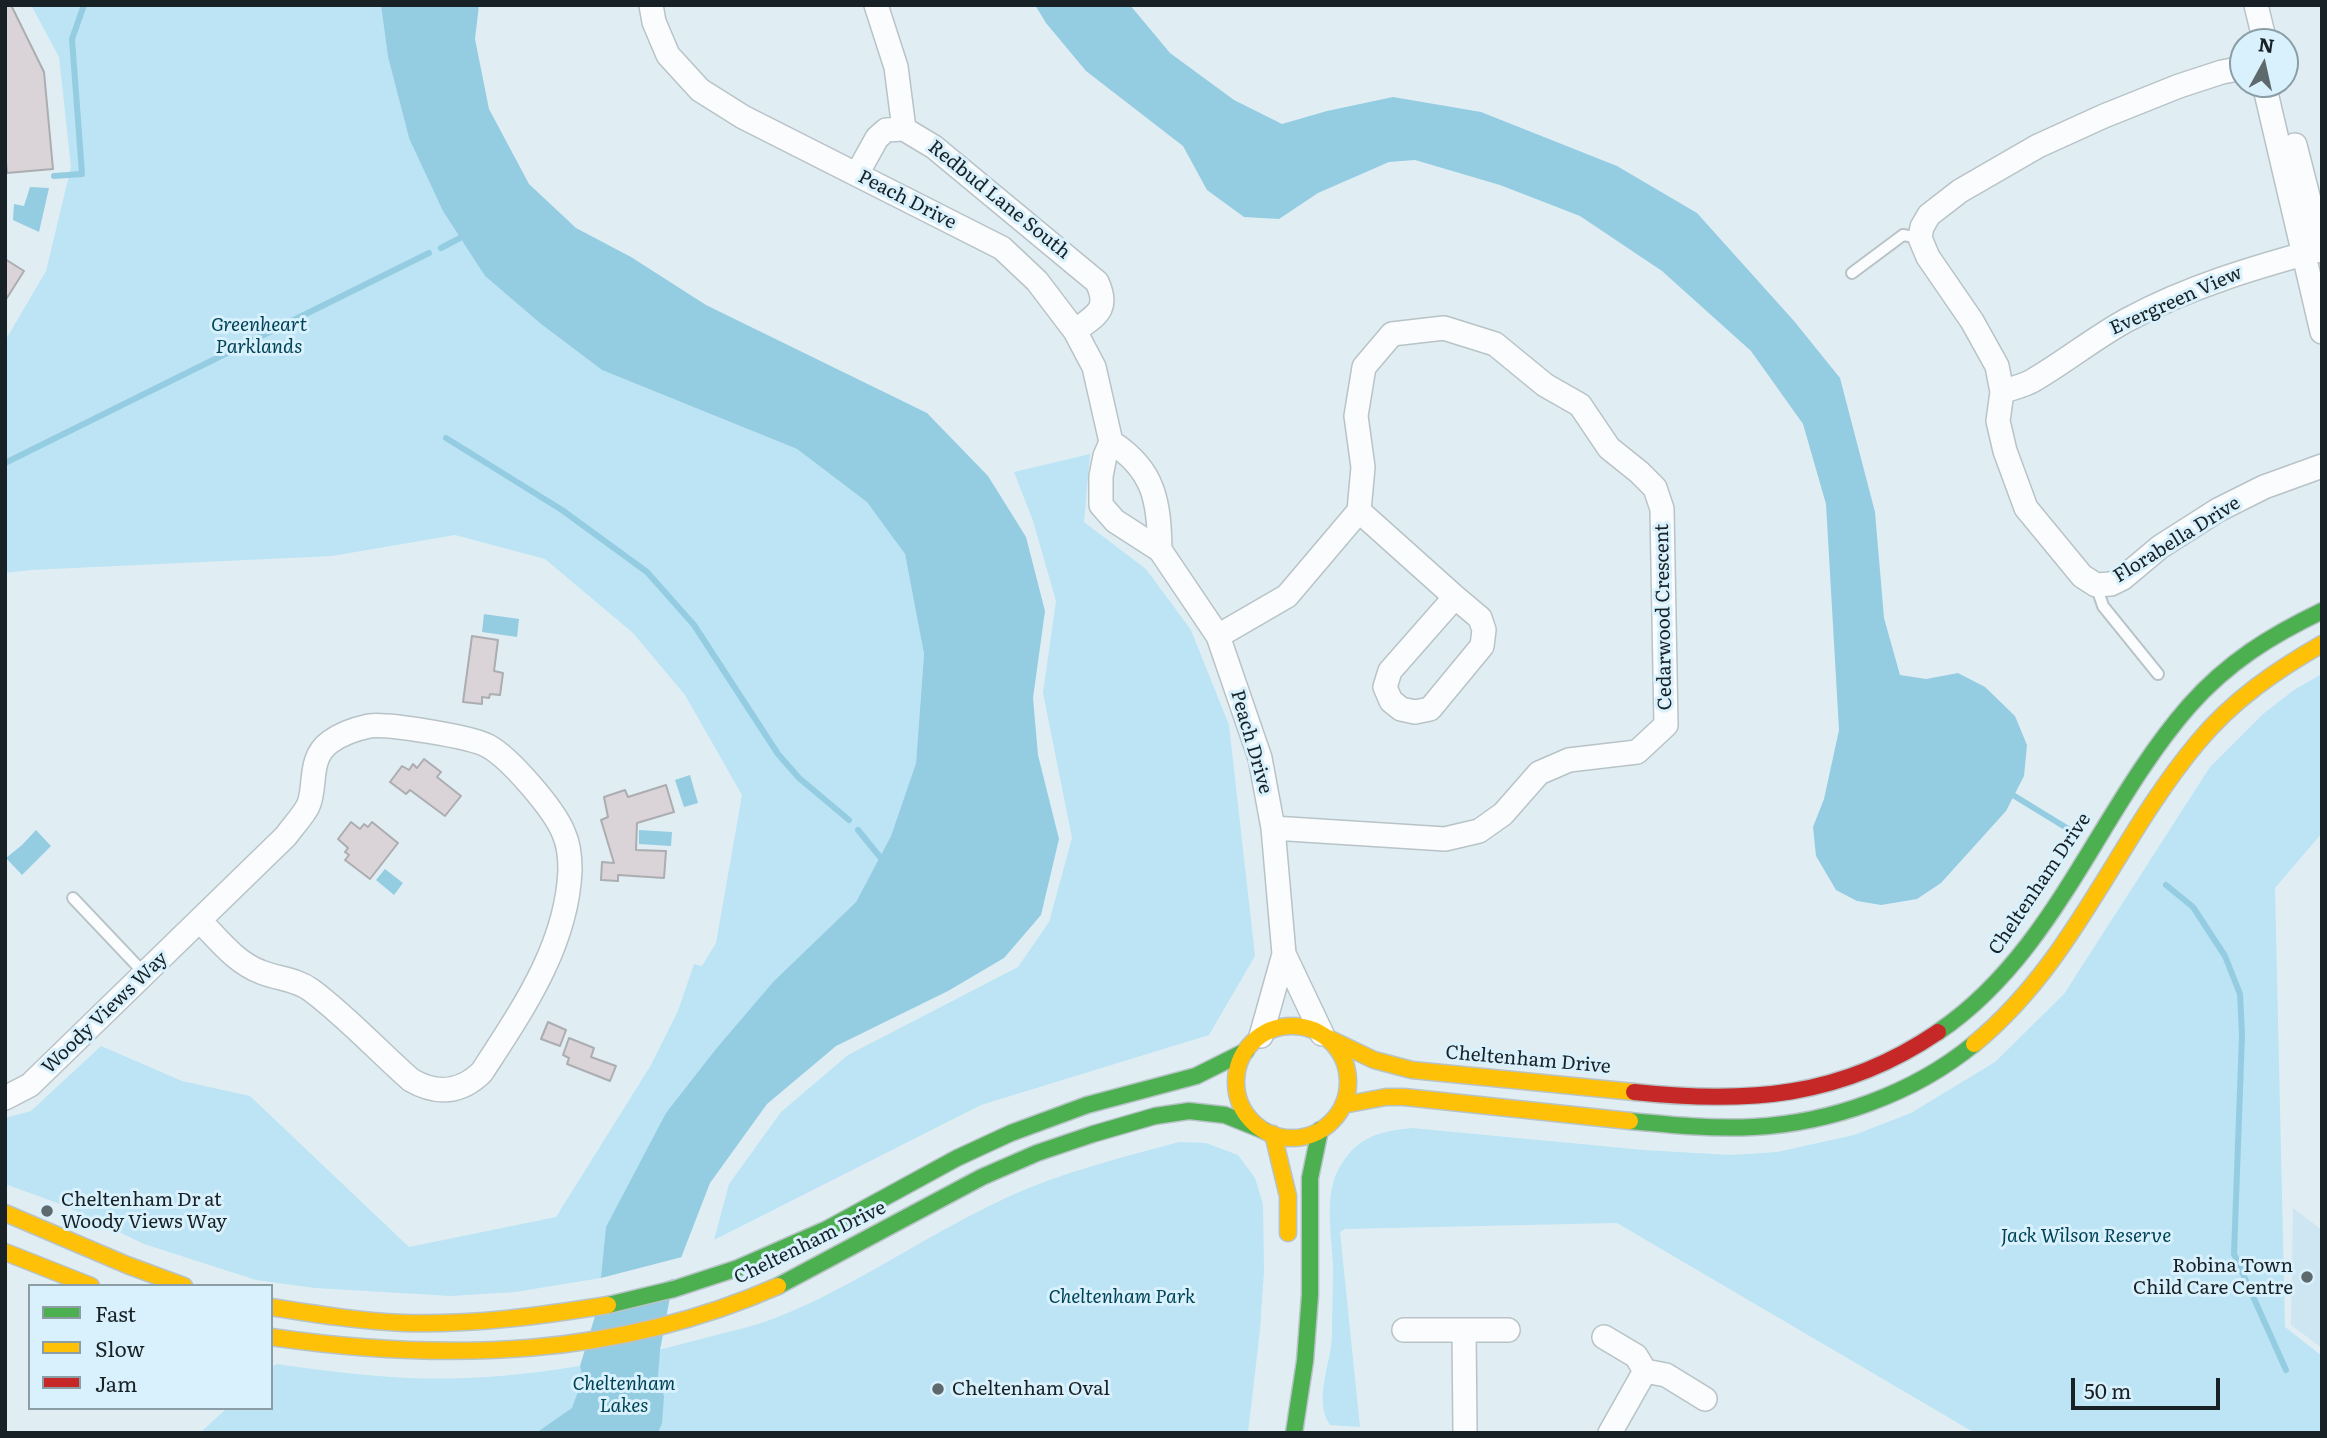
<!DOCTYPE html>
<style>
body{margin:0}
#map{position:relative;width:2327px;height:1438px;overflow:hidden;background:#e0eef4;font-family:Literata,serif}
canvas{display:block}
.frame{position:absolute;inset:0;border:7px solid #182125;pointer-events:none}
.legend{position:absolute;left:28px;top:1284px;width:245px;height:126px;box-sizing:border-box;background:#d8f1fc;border:2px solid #8b9ea6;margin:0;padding:9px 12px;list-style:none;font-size:21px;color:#182125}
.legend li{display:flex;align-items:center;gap:14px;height:35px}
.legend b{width:35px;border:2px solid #8b9ea6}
.north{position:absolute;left:2229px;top:28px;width:70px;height:70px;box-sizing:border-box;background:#d8f1fc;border:2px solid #8b9ea6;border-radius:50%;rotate:8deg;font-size:19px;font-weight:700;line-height:28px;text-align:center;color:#182125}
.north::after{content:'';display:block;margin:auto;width:24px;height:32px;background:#5e696d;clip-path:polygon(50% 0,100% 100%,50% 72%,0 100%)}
.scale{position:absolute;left:2071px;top:1378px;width:149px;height:32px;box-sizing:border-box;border:4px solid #182125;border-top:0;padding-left:9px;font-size:21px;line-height:24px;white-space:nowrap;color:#182125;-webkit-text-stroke:5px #d8f1fc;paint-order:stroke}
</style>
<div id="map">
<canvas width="2327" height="1438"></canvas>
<div class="frame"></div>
<ul class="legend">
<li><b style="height:9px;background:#4caf50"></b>Fast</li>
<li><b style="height:9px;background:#ffc107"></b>Slow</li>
<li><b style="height:9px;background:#c62828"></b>Jam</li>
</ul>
<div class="north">N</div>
<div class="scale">50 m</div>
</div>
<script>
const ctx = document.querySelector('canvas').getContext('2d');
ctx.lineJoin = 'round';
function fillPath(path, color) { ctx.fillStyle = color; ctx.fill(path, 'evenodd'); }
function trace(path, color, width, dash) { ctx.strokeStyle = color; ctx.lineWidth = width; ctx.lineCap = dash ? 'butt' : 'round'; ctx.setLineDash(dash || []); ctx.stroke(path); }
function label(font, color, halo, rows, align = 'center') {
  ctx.font = font + ' Literata,serif'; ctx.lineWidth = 6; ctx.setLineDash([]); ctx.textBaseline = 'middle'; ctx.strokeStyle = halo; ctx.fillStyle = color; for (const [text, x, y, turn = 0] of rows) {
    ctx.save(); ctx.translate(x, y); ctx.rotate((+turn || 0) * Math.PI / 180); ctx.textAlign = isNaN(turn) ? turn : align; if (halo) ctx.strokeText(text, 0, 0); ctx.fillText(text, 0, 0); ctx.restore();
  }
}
fillPath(new Path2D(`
 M 2293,1208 L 2322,1230 L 2322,1348 L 2291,1325 Z`), '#cee6f1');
fillPath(new Path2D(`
 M 31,5 L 381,5 L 388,57 L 409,138 L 485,276 L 541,324 L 602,370 L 797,449 L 868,502 L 905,554 L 924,654 L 916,763 L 891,836 L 856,902 L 774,981 L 606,1227 L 601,1278 L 515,1292 L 451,1296 L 315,1288 L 256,1280 L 144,1244 L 63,1205 L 5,1184 L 5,1118 L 31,1111 L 101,1046 L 182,1081 L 250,1096 L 409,1247 L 556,1217 L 651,1065 L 678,1011 L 694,964 L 702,966 L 716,943 L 742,795 L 685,695 L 633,633 L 545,559 L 455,535 L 332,556 L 31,570 L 5,573 L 5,341 L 46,271 L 71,167 L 59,57 Z
 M 1090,454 L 1084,522 L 1146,569 L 1191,630 L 1229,725 L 1255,956 L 1209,1035 L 981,1105 L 714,1240 L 729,1184 L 781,1112 L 848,1055 L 1018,967 L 1049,922 L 1072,838 L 1043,693 L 1056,601 L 1033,521 L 1014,472 Z
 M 2322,674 L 2322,833 L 2275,888 L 2285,1327 L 2322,1356 L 2322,1433 L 1975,1433 L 1617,1223 L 1345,1229 L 1340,1232 L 1360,1427 L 1330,1425 C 1313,1400 1331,1364 1332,1336 C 1332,1313 1333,1289 1333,1266 C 1332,1238 1324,1197 1338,1170 C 1356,1137 1377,1132 1412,1128 L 1644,1150 L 1730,1155 L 1777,1152 L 1854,1135 L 1911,1113 L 1995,1062 L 2064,994 L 2210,767 L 2263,714 L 2294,690 Z
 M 1179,1142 L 1206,1143 L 1238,1155 L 1255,1178 L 1263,1204 L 1264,1271 L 1260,1330 L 1248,1433 L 200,1433 L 227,1408 L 271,1408 L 271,1368 L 276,1364 C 320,1370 364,1376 408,1378 C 506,1382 606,1365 701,1339 C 726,1332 753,1327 778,1317 C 858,1285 929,1233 1008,1197 C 1063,1172 1120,1158 1179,1142 Z`), '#bce4f4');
fillPath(new Path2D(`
 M 381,5 L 479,5 L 475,39 L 489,109 L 529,184 L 576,228 L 631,257 L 706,305 L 927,413 L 988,476 L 1026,537 L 1045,611 L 1033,698 L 1038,755 L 1059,839 L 1041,915 L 1004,958 L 948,991 L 836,1046 L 767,1104 L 710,1183 L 674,1276 L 660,1350 L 658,1376 L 664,1396 L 662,1423 L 658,1433 L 536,1433 L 572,1408 L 583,1378 L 580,1366 L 598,1306 L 606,1227 L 666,1113 L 716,1049 L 774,981 L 856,902 L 891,836 L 916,763 L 924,654 L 905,554 L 867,502 L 797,449 L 602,370 L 541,324 L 485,276 L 443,211 L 409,138 L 388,57 Z
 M 1035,5 L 1130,5 L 1170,53 L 1234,100 L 1282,124 L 1327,111 L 1393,97 L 1481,112 L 1617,166 L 1697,213 L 1794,321 L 1840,378 L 1875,512 L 1884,618 L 1900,675 L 1926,679 L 1958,673 L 1985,687 L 2015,716 L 2027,745 L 2024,776 L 2006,811 L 1941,883 L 1917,899 L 1881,905 L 1857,901 L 1836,890 L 1816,856 L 1813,827 L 1824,799 L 1839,730 L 1826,504 L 1803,424 L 1751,351 L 1662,271 L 1580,216 L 1500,185 L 1415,160 L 1389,162 L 1318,193 L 1279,219 L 1244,217 L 1207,190 L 1183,146 L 1086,71 L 1046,23 Z
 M 30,187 L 49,188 L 39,232 L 13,220 L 14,204 L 24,206 Z
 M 484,614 L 519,619 L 517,637 L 482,632 Z
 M 690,775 L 698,803 L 684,807 L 675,780 Z
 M 36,830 L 51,846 L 22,875 L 6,858 L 22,845 Z
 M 639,830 L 672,832 L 671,846 L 639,844 Z
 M 385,869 L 403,883 L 394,895 L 376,880 Z`), '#94cce2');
fillPath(new Path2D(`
 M 686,1256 L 678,1277 L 595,1306 L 597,1279 Z`), '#e0eef4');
trace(new Path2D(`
 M 54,176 L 82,174 L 72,39 L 84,5
 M 441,248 L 460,238
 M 446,438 L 562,510 L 647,572 L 694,625 L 778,754 L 799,778 L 849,820
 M 5,463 L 429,253
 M 2008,792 L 2070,830
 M 858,830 L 880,857
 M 2166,885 L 2193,907 L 2225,956 L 2240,994 L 2242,1035 L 2234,1254 L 2286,1370`), '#94cce2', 6);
const building = new Path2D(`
 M 5,5 L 11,5 L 44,72 L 53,169 L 7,173 L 5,152 Z
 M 5,259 L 24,271 L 5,301 Z
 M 472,636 L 498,640 L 494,671 L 503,673 L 500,695 L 490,694 L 489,698 L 482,697 L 482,704 L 463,702 Z
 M 424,759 L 441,772 L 437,777 L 461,796 L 445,816 L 410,790 L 406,794 L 390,782 L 402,766 L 409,770 L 413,764 L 417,768 Z
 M 666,785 L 674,812 L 637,823 L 636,850 L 666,851 L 664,878 L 618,875 L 618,881 L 601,880 L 602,862 L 614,863 L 601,820 L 608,817 L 604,797 L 625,790 L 628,797 Z
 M 351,822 L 360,829 L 364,824 L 368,827 L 372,822 L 398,843 L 370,879 L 345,860 L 349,855 L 345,852 L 348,848 L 338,839 Z
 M 548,1022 L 566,1030 L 560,1046 L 541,1039 Z
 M 569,1038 L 594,1048 L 591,1057 L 616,1066 L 610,1081 L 567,1064 L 569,1058 L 563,1055 Z`);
fillPath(building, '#dad3d7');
trace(building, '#abadb0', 2);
const lane = new Path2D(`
 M 1852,273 L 1903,235 L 1920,238
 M 2096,585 L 2103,606 L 2158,674
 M 73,898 L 145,974`);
const street = new Path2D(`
 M 651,5 L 654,22 L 668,55 L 700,90 L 743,117 L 1002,248 L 1037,281 L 1075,331 L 1094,367 L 1111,442 L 1105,456 L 1101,476 L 1101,505 L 1115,521 L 1160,550 L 1218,636 L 1260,758 L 1273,828 L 1284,954 L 1322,1034
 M 876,5 L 896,67 L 904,129
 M 2256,5 L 2265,42
 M 2243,68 L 2222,72 L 2179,86 L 2104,116 L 2038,146 L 1960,191 L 1929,215 L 1922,227 L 1920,238 L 1928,257 L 1972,321 L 1997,366 L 2002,392 L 1998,421 L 2005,451 L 2026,508 L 2082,576 L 2096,585 L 2111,584 L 2123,578 L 2160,547 L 2218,510 L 2264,487 L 2322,466
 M 2264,84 L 2322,332
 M 2295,145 L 2322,251
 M 857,174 L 877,138 L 886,130 L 904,129 L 934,147 L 1097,282 C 1110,310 1096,315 1075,331
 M 2002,392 C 2012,388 2023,386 2032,381 C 2065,362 2094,338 2127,320 C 2188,287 2255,267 2322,249
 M 1111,442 C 1155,470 1159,502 1160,550
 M 1359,511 L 1455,597 L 1390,671 L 1385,687 L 1391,701 L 1401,709 L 1415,712 L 1430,709 L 1482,646 L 1484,630 L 1480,618 L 1455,597
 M 1218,636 L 1287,596 L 1359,511 L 1363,467 L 1356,416 L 1364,367 L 1392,334 L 1444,328 L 1495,344 L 1545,385 L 1580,405 L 1609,448 L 1639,472 L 1655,488 L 1662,509 L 1666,725 L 1637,752 L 1569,760 L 1539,773 L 1503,814 L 1479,831 L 1445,839 L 1273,828
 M 1261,1036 L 1284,954
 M 5,1098 L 30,1085 L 286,836 C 293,826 303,816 308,806 C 317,787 307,759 330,742 C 341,734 355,729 369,726 C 387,723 472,737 488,746 C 510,758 555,810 564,834 C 569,845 570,858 570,870 C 567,946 522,1010 482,1072 C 461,1093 437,1095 411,1080 C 378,1051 346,1016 311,990 C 296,979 278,979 261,972 C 236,963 218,939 200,921
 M 1404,1330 L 1508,1330
 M 1464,1330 L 1465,1431
 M 1604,1337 L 1636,1356 L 1645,1371 L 1666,1375 L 1705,1399
 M 1610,1433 L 1645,1371`);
const fast = new Path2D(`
 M 1938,1032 C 2055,953 2099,809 2189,706 C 2228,662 2270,636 2322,611
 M 1630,1121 C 1671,1125 1712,1129 1753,1127 C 1831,1123 1913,1094 1974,1044
 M 778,1286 L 982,1177 L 1037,1153 L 1093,1134 L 1155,1116 L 1189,1111 L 1225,1115 L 1265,1131
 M 608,1305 L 674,1289 L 738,1268 L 827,1229 L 957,1158 L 1011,1133 L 1087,1105 L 1196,1076 L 1246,1051
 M 1294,1433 L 1305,1361 L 1310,1295 L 1310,1178 L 1320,1130`);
const slow = new Path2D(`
 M1236 1082a56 56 0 1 1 112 0a56 56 0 1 1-112 0Z
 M 1326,1037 L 1374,1060 L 1412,1070 L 1634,1092
 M 1974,1044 C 2075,961 2116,840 2198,742 C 2233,700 2275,671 2322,644
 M 1343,1105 L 1386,1097 L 1404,1097 L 1630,1121
 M 1273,1134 L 1288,1196 L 1288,1233
 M 5,1213 L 127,1265 L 184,1286
 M 5,1252 L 91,1286
 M 271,1307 C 315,1314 359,1321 404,1323 C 473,1325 540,1316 608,1305
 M 271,1337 C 445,1362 615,1358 778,1286`);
const jam = new Path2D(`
 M 1634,1092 C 1747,1104 1841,1098 1938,1032`);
trace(lane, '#b8c3c7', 14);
trace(street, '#b8c3c7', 26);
trace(fast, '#b8c3c7', 19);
trace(slow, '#b8c3c7', 19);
trace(jam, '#b8c3c7', 19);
trace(lane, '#fafcfd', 10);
trace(street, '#fafcfd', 23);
trace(fast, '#4caf50', 16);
trace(slow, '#ffc107', 16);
trace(jam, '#c62828', 16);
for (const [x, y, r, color] of [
 [47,1211,7,"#5e696d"],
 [2307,1277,7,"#5e696d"],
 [938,1389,7,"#5e696d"]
]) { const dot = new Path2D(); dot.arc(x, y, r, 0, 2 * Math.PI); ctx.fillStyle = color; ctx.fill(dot); trace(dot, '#d8f1fc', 2.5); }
label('19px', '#182125', '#d8f1fc', [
 ["Peach Drive",907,200,27],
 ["Redbud Lane South",999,200,39],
 ["Evergreen View",2176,301,-24],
 ["Florabella Drive",2177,540,-32],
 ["Cedarwood Crescent",1664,617,-91],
 ["Peach Drive",1251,742,74],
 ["Cheltenham Drive",2040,884,-56],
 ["Woody Views Way",105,1013,-44],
 ["Cheltenham Drive",1528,1060,5],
 ["Cheltenham Drive",810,1243,-26]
]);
label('italic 19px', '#004357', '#d8f1fc', [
 ["Greenheart",259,325],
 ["Parklands",259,347],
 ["Jack Wilson Reserve",2086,1236],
 ["Cheltenham Park",1122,1297],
 ["Cheltenham",624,1384],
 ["Lakes",624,1406]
]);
label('19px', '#182125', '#d8f1fc', [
 ["Cheltenham Dr at",61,1200],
 ["Woody Views Way",61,1222],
 ["Robina Town",2293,1266,"right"],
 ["Child Care Centre",2293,1288,"right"],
 ["Cheltenham Oval",952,1389]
], 'left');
</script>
